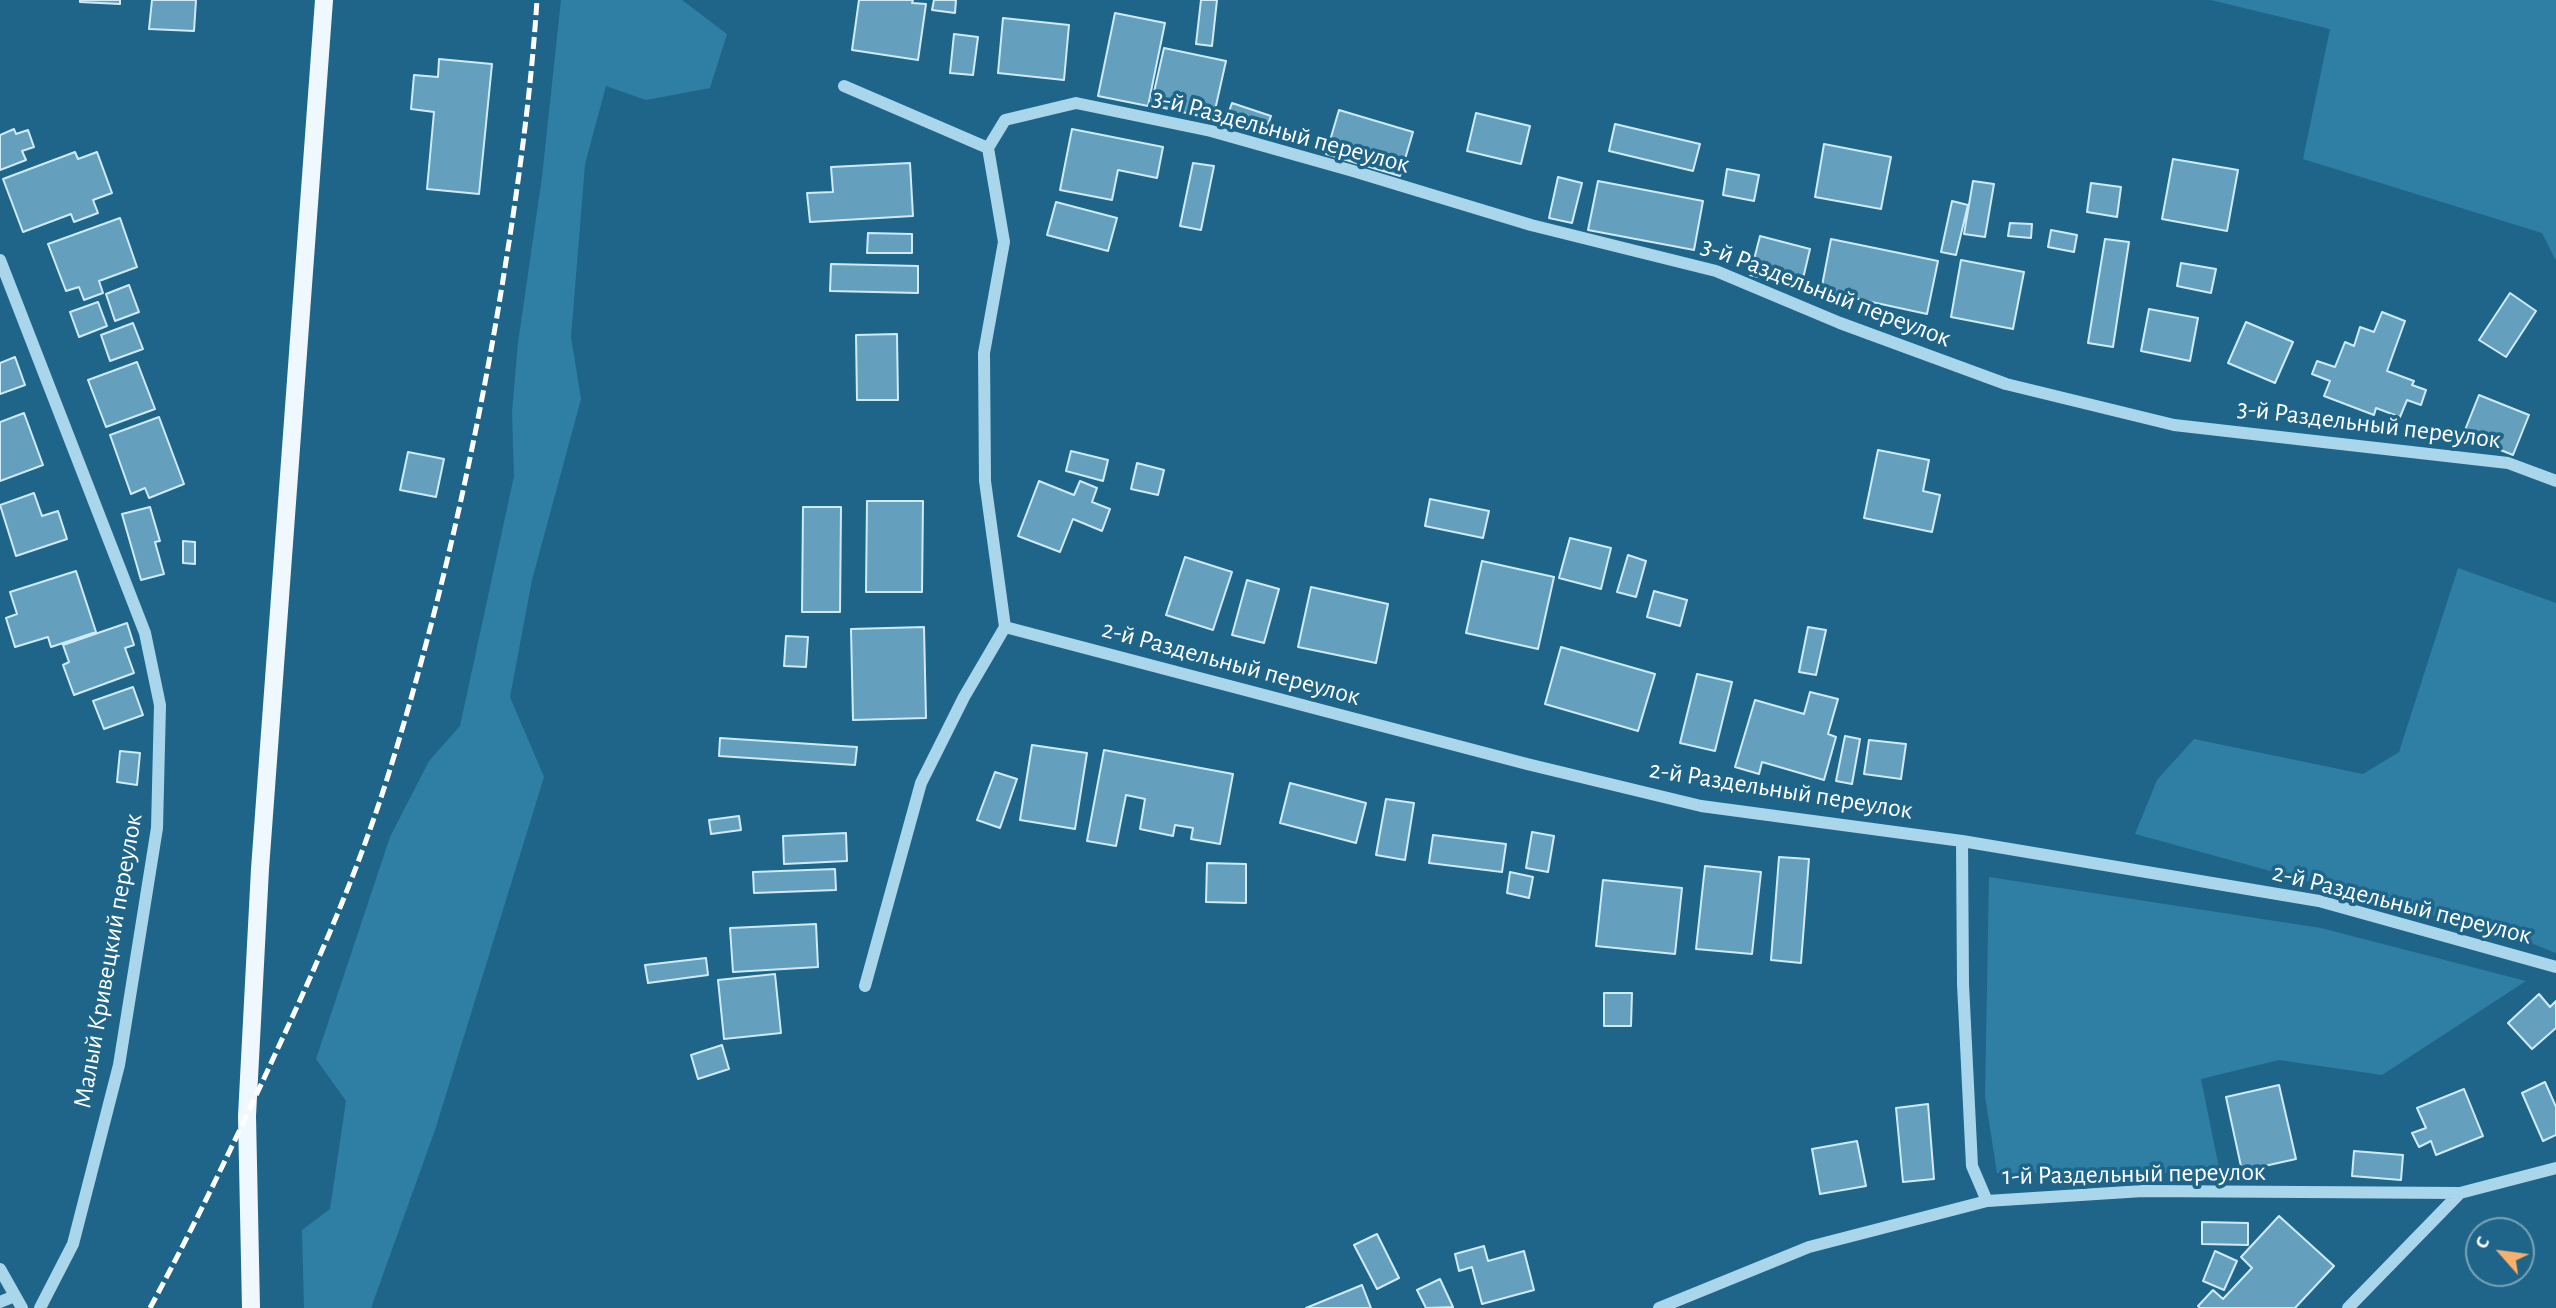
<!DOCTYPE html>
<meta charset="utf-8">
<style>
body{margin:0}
#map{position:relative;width:2556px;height:1308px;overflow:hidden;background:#1f6589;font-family:"Alegreya Sans",sans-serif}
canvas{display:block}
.north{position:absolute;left:2465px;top:1217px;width:70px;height:70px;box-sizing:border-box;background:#1f6589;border:2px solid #79a3b8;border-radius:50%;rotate:298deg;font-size:19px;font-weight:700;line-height:28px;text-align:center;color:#fff}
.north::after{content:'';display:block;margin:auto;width:24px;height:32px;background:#f9b06a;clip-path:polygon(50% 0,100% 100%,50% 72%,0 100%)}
</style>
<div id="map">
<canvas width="2556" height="1308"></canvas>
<div class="north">С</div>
</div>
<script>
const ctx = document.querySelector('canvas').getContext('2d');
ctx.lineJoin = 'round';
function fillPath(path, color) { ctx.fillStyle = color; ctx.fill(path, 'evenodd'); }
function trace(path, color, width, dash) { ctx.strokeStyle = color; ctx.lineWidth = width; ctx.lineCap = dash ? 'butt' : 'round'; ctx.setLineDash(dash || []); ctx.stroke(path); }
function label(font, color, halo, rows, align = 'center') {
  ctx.font = font + ' "Alegreya Sans",sans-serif'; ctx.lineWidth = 7; ctx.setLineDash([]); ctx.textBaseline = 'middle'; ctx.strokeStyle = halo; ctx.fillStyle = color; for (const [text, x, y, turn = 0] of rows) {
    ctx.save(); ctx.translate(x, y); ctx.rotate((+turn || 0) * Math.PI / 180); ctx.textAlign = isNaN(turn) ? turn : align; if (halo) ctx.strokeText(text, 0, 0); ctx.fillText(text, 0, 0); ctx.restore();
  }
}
fillPath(new Path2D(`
 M 561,0 L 682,0 L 727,34 L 710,88 L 646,100 L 606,86 L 585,164 L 571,337 L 581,399 L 532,580 L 510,697 L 544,777 L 435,1130 L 371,1308 L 304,1308 L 302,1230 L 330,1209 L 346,1101 L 316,1059 L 390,837 L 429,761 L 460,726 L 514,476 L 512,412 L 518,343 L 542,177 Z
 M 2211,0 L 2556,0 L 2556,261 L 2542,233 L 2303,159 L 2330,29 Z
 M 2458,568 L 2556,603 L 2556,953 L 2523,940 L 2135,834 L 2157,780 L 2194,739 L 2363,774 L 2399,752 Z
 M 1989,877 L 2321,928 L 2526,981 L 2382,1075 L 2279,1060 L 2201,1079 L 2220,1173 L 1997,1173 L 1985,1096 Z`), '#2f7fa4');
const building = new Path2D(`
 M 80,0 L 120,0 L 120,4 L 80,2 Z
 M 152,0 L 196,0 L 194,31 L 149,29 Z
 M 859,0 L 913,0 L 912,3 L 926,4 L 918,60 L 852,50 Z
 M 934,0 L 956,0 L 955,13 L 932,10 Z
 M 1201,0 L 1217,0 L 1212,46 L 1196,44 Z
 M 1115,13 L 1165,23 L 1148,106 L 1098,96 Z
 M 1003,18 L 1069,25 L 1064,80 L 998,73 Z
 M 954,34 L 978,37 L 973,75 L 950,73 Z
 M 1164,48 L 1226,61 L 1213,119 L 1151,105 Z
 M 439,59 L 492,64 L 479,194 L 427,189 L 434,112 L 411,109 L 414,75 L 438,77 Z
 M 1232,103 L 1271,116 L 1264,136 L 1225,123 Z
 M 1339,110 L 1413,132 L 1400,176 L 1326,154 Z
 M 1476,113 L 1530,126 L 1521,164 L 1467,151 Z
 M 1615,124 L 1700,144 L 1693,171 L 1609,151 Z
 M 14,129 L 16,134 L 28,130 L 34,147 L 22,151 L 26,160 L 0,170 L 0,135 Z
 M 1072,129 L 1163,147 L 1157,178 L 1118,170 L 1112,200 L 1060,190 Z
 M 1824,144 L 1891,157 L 1881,209 L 1815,197 Z
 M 75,152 L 78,159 L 97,152 L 112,193 L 93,200 L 98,213 L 74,222 L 71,214 L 23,232 L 3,179 Z
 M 2173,159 L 2238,170 L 2227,231 L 2162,219 Z
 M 910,163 L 913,216 L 810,222 L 807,193 L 833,192 L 831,167 Z
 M 1193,163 L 1214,166 L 1201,230 L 1180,226 Z
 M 1727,169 L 1759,175 L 1754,201 L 1723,195 Z
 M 1558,177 L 1582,183 L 1572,223 L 1549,218 Z
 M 1598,181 L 1703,201 L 1694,250 L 1588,230 Z
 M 1973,181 L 1994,184 L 1985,237 L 1964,234 Z
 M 2091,183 L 2121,187 L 2117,217 L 2087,212 Z
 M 1952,201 L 1968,205 L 1956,255 L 1941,252 Z
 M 1056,202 L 1117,218 L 1108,251 L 1047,235 Z
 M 120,218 L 137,267 L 99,281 L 103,293 L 84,300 L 79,287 L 66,291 L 48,244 Z
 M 2010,223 L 2032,224 L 2031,238 L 2008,236 Z
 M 2051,230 L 2077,235 L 2074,252 L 2048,247 Z
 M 868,233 L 912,234 L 912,253 L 867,253 Z
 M 1760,236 L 1810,249 L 1801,287 L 1750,275 Z
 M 1831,239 L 1938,261 L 1927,314 L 1821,291 Z
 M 2105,239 L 2129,242 L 2113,347 L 2088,343 Z
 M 1961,260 L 2024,272 L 2013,329 L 1951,317 Z
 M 2181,263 L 2216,269 L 2211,293 L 2177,286 Z
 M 831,264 L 918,266 L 918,293 L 830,291 Z
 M 129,285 L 139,312 L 115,321 L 106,294 Z
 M 2510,293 L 2536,311 L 2506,357 L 2479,340 Z
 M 98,302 L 107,326 L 79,337 L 70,312 Z
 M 2149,309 L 2198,318 L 2190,361 L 2141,351 Z
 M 2382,312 L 2405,321 L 2387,371 L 2414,381 L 2412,385 L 2426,390 L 2421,405 L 2407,400 L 2400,417 L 2376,408 L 2374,415 L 2324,396 L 2330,381 L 2312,374 L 2317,361 L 2335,367 L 2345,342 L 2354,346 L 2360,327 L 2374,332 Z
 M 2246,322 L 2293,342 L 2275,383 L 2228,363 Z
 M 133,323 L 143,349 L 110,361 L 101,335 Z
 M 897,334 L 898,400 L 857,400 L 856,335 Z
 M 15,357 L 25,385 L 0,394 L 0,363 Z
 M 137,362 L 155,409 L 106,427 L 88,380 Z
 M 2479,395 L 2529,415 L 2513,455 L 2463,435 Z
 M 24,413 L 43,465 L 0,481 L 0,422 Z
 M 159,417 L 184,484 L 149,498 L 145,488 L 131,494 L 110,435 Z
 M 1878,450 L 1929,460 L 1923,491 L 1940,495 L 1932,532 L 1864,518 Z
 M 1071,451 L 1108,460 L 1103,481 L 1066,471 Z
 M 408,452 L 444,459 L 436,497 L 400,490 Z
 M 1137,463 L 1164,470 L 1158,495 L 1131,489 Z
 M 1039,481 L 1074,495 L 1080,481 L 1097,488 L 1092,502 L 1110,509 L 1102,531 L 1073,519 L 1060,552 L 1018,536 Z
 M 34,493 L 42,516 L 58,511 L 67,539 L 16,556 L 0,505 Z
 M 1430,499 L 1489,511 L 1483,538 L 1425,526 Z
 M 867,501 L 923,501 L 922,592 L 866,592 Z
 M 150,507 L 160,541 L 155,542 L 164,574 L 141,580 L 122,514 Z
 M 803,507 L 841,507 L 840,612 L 802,612 Z
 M 1570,538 L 1611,548 L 1601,589 L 1559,578 Z
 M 183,541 L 195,542 L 195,564 L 183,563 Z
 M 1628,555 L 1646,561 L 1636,597 L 1617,592 Z
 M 1185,557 L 1232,572 L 1213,630 L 1166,615 Z
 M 1482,561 L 1554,577 L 1538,649 L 1466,633 Z
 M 76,571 L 96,632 L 51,647 L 48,637 L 15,647 L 6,618 L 17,614 L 10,592 Z
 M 1247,580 L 1279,589 L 1264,643 L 1232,635 Z
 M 1311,587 L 1388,604 L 1376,663 L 1298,647 Z
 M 1654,591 L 1687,600 L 1680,626 L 1647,617 Z
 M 127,623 L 134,645 L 125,648 L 134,673 L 74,695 L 63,665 L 69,662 L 63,645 Z
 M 924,627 L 926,718 L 853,720 L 851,629 Z
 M 1808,627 L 1826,630 L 1816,675 L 1799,672 Z
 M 786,636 L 808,637 L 806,667 L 784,666 Z
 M 1561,647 L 1655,674 L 1638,731 L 1545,704 Z
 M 1697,674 L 1732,682 L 1715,751 L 1680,743 Z
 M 133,687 L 143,715 L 104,729 L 93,701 Z
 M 1810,692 L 1838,699 L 1828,734 L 1836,737 L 1824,780 L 1762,762 L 1759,774 L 1735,767 L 1755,700 L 1804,714 Z
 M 1845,736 L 1860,739 L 1852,784 L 1836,781 Z
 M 720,738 L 857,747 L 855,765 L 719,756 Z
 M 1869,740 L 1906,744 L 1901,779 L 1864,774 Z
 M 1032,745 L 1087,753 L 1075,829 L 1020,820 Z
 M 1104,750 L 1233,774 L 1220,844 L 1191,839 L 1193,828 L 1175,825 L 1173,836 L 1140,829 L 1145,799 L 1126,795 L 1116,846 L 1087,841 Z
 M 120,751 L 140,753 L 137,785 L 117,782 Z
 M 995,772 L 1017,779 L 1000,828 L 977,820 Z
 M 1290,783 L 1366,803 L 1356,843 L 1280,823 Z
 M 1386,799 L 1414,803 L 1405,860 L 1376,855 Z
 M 739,816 L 741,830 L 711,834 L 709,820 Z
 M 1532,832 L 1554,836 L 1548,872 L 1526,868 Z
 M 846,833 L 847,861 L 784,864 L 783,836 Z
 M 1433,835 L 1506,844 L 1502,872 L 1429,863 Z
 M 1779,857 L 1809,859 L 1801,963 L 1771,960 Z
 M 1207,863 L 1246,864 L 1246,903 L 1206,902 Z
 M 1705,866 L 1761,872 L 1752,954 L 1696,949 Z
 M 835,869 L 836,890 L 754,893 L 753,872 Z
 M 1510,872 L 1533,877 L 1529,898 L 1507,893 Z
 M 1603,880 L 1682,888 L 1675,954 L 1596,946 Z
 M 816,924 L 818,967 L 733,972 L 730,928 Z
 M 706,958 L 708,975 L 648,983 L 645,965 Z
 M 775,974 L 781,1033 L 724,1039 L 718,980 Z
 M 1604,993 L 1632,993 L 1631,1026 L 1604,1026 Z
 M 2539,994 L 2550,1007 L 2556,1001 L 2556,1028 L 2532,1049 L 2508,1023 Z
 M 722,1045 L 729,1069 L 698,1079 L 691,1055 Z
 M 2545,1082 L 2556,1107 L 2556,1135 L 2543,1141 L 2522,1093 Z
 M 2279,1085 L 2296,1159 L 2242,1171 L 2226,1097 Z
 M 2464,1089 L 2483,1136 L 2436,1155 L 2431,1141 L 2419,1147 L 2412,1133 L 2426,1128 L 2417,1108 Z
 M 1928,1104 L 1934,1179 L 1903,1182 L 1896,1108 Z
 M 1857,1141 L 1866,1186 L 1820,1194 L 1812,1149 Z
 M 2354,1151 L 2403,1155 L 2401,1180 L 2352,1176 Z
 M 2279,1216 L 2334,1266 L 2295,1308 L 2200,1308 L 2198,1306 L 2213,1290 L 2223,1299 L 2252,1268 L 2241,1257 Z
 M 2202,1222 L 2248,1223 L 2248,1245 L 2202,1244 Z
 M 1377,1234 L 1399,1278 L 1377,1289 L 1354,1245 Z
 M 1484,1246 L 1488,1261 L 1524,1251 L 1534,1290 L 1482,1304 L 1472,1267 L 1459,1271 L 1455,1254 Z
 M 2215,1251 L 2237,1261 L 2224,1290 L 2203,1281 Z
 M 1440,1279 L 1453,1307 L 1426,1308 L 1417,1290 Z
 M 1362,1285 L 1371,1308 L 1306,1308 Z`);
fillPath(building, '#64a0bd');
trace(building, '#cfebf8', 2);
trace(new Path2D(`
 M 844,86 L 988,148
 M 0,260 L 145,633 L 160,705 L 157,828 L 119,1065 L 73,1244 L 40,1308
 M 1005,627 L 1527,764 L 1701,806 L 1962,841 L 2319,901 L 2556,967
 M 1962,841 L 1963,984 L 1972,1166 L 1987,1201
 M 865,986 L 921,783 L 964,697 L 1005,627 L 985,481 L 984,353 L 1004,242 L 988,148 L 1005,120 L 1076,103 L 1211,131 L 1353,171 L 1531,225 L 1716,271 L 1840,323 L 2006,384 L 2174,425 L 2508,463 L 2556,481
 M 0,1269 L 22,1308
 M 0,1302 L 15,1296
 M 1659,1308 L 1809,1247 L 1987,1201 L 2143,1191 L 2460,1193
 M 2348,1308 L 2460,1193 L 2556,1168`), '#aad6eb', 12);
trace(new Path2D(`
 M 251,1308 L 247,1116 L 260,869 L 324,0`), '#eef8fe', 18);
trace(new Path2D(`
 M 150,1308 C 196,1223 238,1135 278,1048 C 319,960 358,871 387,779 C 434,629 469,477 496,322 C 514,216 530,108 537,0`), '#fff', 5, [12, 5]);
label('26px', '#fff', '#1f6589', [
 ["3-й Раздельный переулок",1281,131,15],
 ["3-й Раздельный переулок",1826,292,21],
 ["3-й Раздельный переулок",2369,424,7],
 ["2-й Раздельный переулок",1231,663,15],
 ["2-й Раздельный переулок",1781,790,9],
 ["2-й Раздельный переулок",2402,904,14],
 ["Малый Кривецкий переулок",108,961,-80],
 ["1-й Раздельный переулок",2134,1174,-1]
]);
</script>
